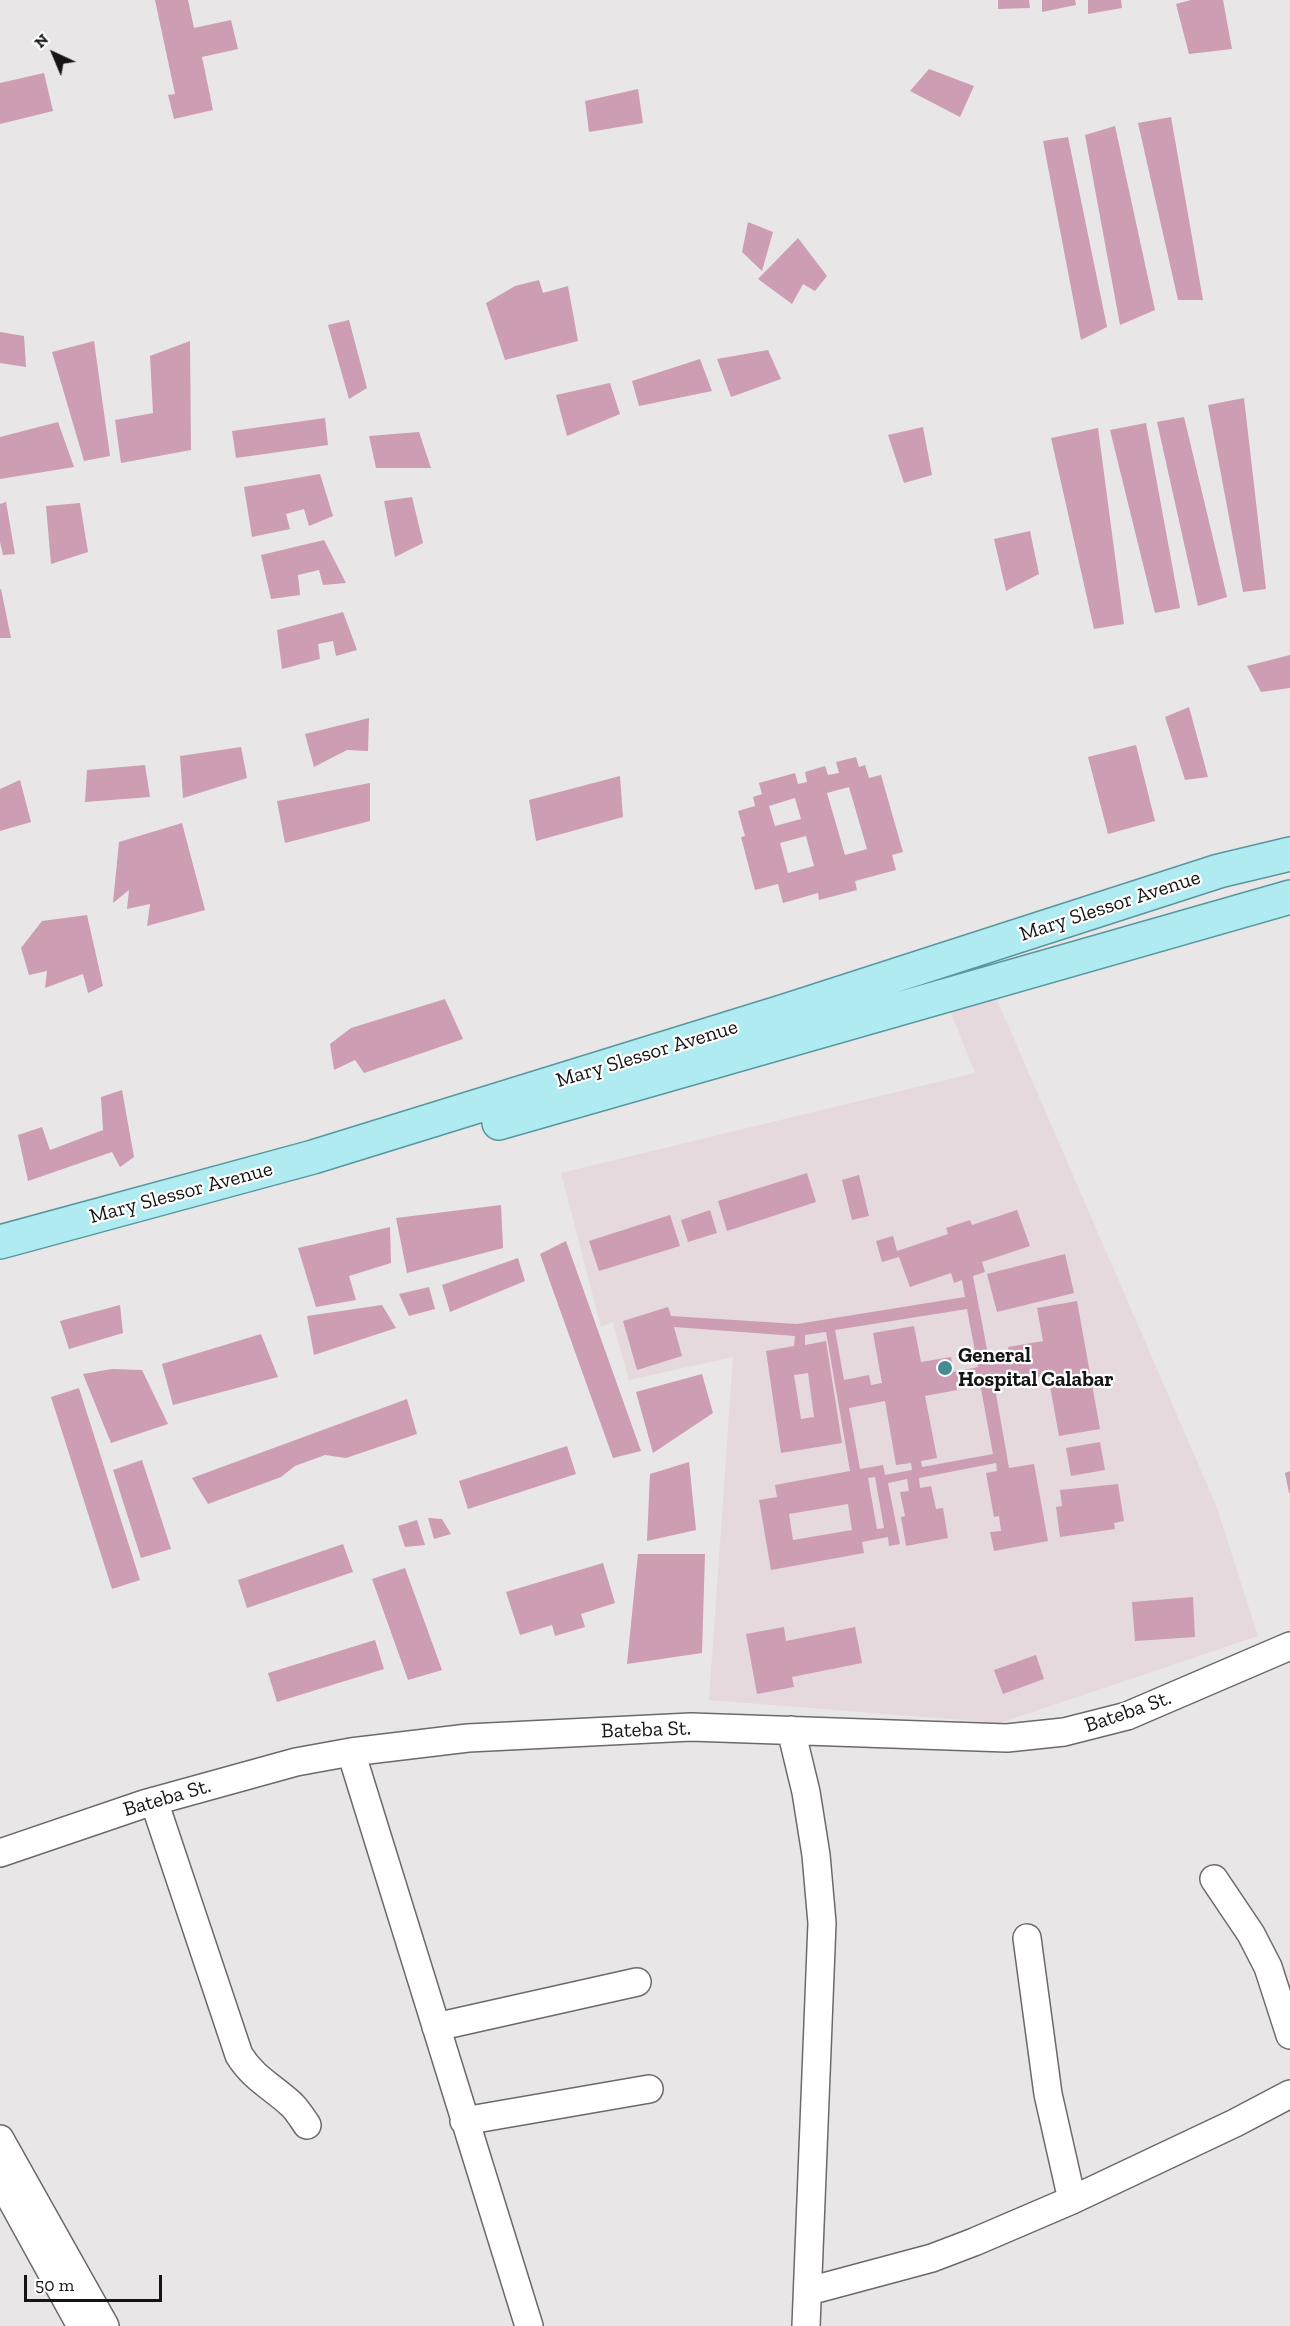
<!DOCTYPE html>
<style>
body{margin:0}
#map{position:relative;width:1290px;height:2326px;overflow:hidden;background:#e9e6e7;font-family:"Zilla Slab",serif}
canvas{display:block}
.north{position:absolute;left:24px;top:24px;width:60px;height:60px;-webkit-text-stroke:4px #fff;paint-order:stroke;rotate:316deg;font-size:16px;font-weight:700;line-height:24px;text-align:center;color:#161515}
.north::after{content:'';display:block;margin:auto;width:21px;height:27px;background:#161515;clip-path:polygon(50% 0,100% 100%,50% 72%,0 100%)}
.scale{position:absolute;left:24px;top:2275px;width:138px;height:27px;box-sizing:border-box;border:3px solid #161515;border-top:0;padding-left:8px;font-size:18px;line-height:21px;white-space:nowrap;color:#161515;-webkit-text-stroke:4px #fff;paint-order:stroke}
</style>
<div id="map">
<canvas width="1290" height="2326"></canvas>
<div class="north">N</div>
<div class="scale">50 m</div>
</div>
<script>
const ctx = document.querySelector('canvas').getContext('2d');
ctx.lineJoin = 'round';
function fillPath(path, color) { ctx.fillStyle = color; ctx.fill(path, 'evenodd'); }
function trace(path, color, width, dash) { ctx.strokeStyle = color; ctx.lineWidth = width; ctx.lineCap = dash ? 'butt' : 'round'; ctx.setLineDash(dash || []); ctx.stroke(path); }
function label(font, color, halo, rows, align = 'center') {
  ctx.font = font + ' "Zilla Slab",serif'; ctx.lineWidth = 4.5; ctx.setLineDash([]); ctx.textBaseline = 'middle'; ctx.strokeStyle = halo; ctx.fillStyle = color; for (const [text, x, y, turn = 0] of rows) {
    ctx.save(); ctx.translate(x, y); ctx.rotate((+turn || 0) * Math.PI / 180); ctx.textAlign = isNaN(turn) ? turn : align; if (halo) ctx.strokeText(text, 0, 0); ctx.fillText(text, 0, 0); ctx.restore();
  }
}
fillPath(new Path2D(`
 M 994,993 L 1216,1505 L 1258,1636 L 1000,1723 L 709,1700 L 733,1357 L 629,1380 L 613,1322 L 601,1327 L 561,1173 L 975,1073 L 949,1008 Z`), '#e5d9de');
fillPath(new Path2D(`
 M 155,0 L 188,0 L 194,28 L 231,20 L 238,49 L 202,57 L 213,110 L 174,119 L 168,95 L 175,94 Z
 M 998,0 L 1029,0 L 1030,8 L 998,9 Z
 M 1042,0 L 1075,0 L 1076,5 L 1042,12 Z
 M 1088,0 L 1121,0 L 1122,8 L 1088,14 Z
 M 1191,0 L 1223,0 L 1232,49 L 1189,54 L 1176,4 Z
 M 929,69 L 974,86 L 960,117 L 910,91 Z
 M 44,73 L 53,111 L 0,124 L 0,83 Z
 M 638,89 L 643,123 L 589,132 L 585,101 Z
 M 1171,117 L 1203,300 L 1178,300 L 1138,123 Z
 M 1115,126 L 1155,310 L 1120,325 L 1085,135 Z
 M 1068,137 L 1107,327 L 1081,340 L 1043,141 Z
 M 748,222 L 773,232 L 762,271 L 742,252 Z
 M 798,238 L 827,276 L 815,291 L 803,284 L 792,304 L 758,279 Z
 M 539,280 L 543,293 L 568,286 L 578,341 L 505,360 L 486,303 L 515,286 Z
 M 349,320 L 367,388 L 349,399 L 328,325 Z
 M 0,332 L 24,336 L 26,367 L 0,363 Z
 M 94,341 L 110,456 L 84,461 L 52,352 Z
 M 190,341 L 191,450 L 121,463 L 115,420 L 153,413 L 150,356 Z
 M 768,350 L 781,379 L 731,397 L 717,359 Z
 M 700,359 L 712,391 L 639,406 L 632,381 Z
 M 610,383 L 620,414 L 567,436 L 556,395 Z
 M 1244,398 L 1266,589 L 1243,592 L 1208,405 Z
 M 1184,417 L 1227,597 L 1198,606 L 1157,422 Z
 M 325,418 L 328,445 L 236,458 L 232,431 Z
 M 58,422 L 74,467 L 0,479 L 0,437 Z
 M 1146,423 L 1180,608 L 1155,613 L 1110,430 Z
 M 923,427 L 932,475 L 904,483 L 888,435 Z
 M 1098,428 L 1124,624 L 1094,629 L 1051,438 Z
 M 419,432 L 431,468 L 376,468 L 369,436 Z
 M 320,474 L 333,516 L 309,526 L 304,509 L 286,514 L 290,529 L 252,537 L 244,487 Z
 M 412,497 L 423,543 L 395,557 L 384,501 Z
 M 6,502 L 15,554 L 3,555 L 0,542 L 0,504 Z
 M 80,503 L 88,552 L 51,564 L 46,506 Z
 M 1030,531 L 1039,574 L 1006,591 L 994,539 Z
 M 324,540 L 346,583 L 323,585 L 319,570 L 298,575 L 300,595 L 271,599 L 261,555 Z
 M 0,589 L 1,589 L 11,638 L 0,638 Z
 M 343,612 L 357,650 L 336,656 L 333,641 L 318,644 L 320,659 L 282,669 L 277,630 Z
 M 1290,655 L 1290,688 L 1261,692 L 1247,666 Z
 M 1189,707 L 1208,777 L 1185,780 L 1165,717 Z
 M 369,718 L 368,751 L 347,750 L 314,767 L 305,734 Z
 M 1136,745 L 1155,821 L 1108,834 L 1088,757 Z
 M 241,747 L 247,778 L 183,798 L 180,756 Z
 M 856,757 L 859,767 L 865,765 L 869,778 L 881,775 L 903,852 L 892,855 L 896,870 L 855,881 L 857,890 L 819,900 L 818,893 L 783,903 L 778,884 L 755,890 L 741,837 L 745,836 L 738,811 L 755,806 L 753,797 L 762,794 L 759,783 L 795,773 L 798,784 L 807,782 L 805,772 L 825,766 L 828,775 L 839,773 L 836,762 ZM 849,787 L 867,849 L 845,855 L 827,793 ZM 795,798 L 801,819 L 775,826 L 769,806 ZM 806,836 L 814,866 L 788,873 L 780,843 Z
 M 145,765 L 150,797 L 85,802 L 87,770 Z
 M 620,776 L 623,817 L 536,841 L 529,800 Z
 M 20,780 L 31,822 L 0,831 L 0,789 Z
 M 370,783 L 370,821 L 285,843 L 277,801 Z
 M 182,823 L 205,910 L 147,926 L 150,904 L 127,909 L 129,890 L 113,903 L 119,842 Z
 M 87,915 L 103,986 L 88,993 L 83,974 L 45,988 L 47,971 L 29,975 L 21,948 L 42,921 Z
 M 445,999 L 463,1039 L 364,1073 L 355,1060 L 334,1070 L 330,1044 L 351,1028 Z
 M 122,1090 L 134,1157 L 120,1167 L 112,1152 L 28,1181 L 18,1135 L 42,1127 L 50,1150 L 103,1130 L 101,1097 Z
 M 807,1173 L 816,1202 L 727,1231 L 718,1201 Z
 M 859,1175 L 869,1216 L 852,1220 L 842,1180 Z
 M 501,1205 L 503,1248 L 407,1273 L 396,1218 Z
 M 710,1210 L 717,1233 L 688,1242 L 681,1220 Z
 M 1017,1210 L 1030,1246 L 982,1262 L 985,1272 L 973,1276 L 990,1365 L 1011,1361 L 1008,1347 L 1043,1341 L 1037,1308 L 1077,1301 L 1100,1429 L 1059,1436 L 1048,1375 L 1015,1381 L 1013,1373 L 993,1377 L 1009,1468 L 1034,1464 L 1048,1541 L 994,1551 L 990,1532 L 1001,1531 L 999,1516 L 994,1517 L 986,1473 L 997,1471 L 996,1463 L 919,1478 L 920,1488 L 931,1486 L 936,1509 L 943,1508 L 948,1538 L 906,1546 L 901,1517 L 905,1516 L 900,1492 L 909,1491 L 907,1479 L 888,1483 L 900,1544 L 889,1546 L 888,1537 L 862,1542 L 864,1553 L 771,1570 L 759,1500 L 777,1497 L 775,1485 L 850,1471 L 826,1332 L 805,1335 L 805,1345 L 826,1341 L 842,1443 L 781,1453 L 766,1351 L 794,1346 L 795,1336 L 674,1327 L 682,1356 L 637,1370 L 623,1321 L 668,1307 L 671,1316 L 797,1324 L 965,1297 L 962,1280 L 954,1283 L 951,1273 L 910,1287 L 899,1257 L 882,1262 L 876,1241 L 893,1236 L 897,1251 L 948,1234 L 946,1228 L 970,1220 L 972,1225 ZM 967,1309 L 978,1367 L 954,1372 L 951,1357 L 921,1362 L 914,1326 L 873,1333 L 882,1383 L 871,1385 L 869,1375 L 844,1380 L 835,1330 ZM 808,1373 L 814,1417 L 801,1419 L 794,1375 ZM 979,1378 L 993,1454 L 922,1467 L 921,1461 L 937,1458 L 925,1396 L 957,1390 L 956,1382 ZM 885,1401 L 896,1465 L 911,1463 L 912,1470 L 885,1475 L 883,1465 L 860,1469 L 849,1408 ZM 875,1477 L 884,1528 L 877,1529 L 868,1478 ZM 848,1504 L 852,1530 L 793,1540 L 789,1514 Z
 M 670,1215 L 680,1246 L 599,1271 L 589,1241 Z
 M 390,1227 L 391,1263 L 349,1276 L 356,1300 L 316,1307 L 298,1248 Z
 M 566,1241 L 641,1451 L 613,1458 L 540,1254 Z
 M 1065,1254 L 1074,1293 L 997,1312 L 987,1274 Z
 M 518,1258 L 525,1281 L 450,1312 L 442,1285 Z
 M 429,1287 L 435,1309 L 409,1316 L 399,1294 Z
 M 120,1305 L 123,1333 L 69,1349 L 60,1321 Z
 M 382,1305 L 396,1328 L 314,1355 L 307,1316 Z
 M 261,1334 L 278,1377 L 173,1405 L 162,1364 Z
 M 112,1369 L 142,1370 L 168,1424 L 111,1443 L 83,1374 Z
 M 702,1374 L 713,1413 L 653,1453 L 636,1392 Z
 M 79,1388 L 140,1580 L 112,1589 L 51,1397 Z
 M 407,1399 L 417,1434 L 346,1458 L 325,1455 L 295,1466 L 281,1477 L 208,1504 L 192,1478 Z
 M 1100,1442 L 1105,1470 L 1071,1476 L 1066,1448 Z
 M 567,1446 L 576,1474 L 468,1509 L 459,1481 Z
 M 142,1460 L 171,1549 L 141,1558 L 113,1470 Z
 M 689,1462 L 696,1530 L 647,1541 L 650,1474 Z
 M 1290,1471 L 1290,1493 L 1289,1493 L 1285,1473 Z
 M 1118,1484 L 1124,1521 L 1114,1523 L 1115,1529 L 1060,1537 L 1056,1507 L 1062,1506 L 1060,1490 Z
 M 428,1518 L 442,1519 L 451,1534 L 434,1539 Z
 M 417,1520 L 425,1545 L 405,1547 L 398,1526 Z
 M 343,1544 L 353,1572 L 247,1608 L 238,1580 Z
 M 638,1554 L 705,1554 L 702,1653 L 627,1664 Z
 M 603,1563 L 615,1603 L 581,1614 L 585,1627 L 555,1636 L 552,1625 L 520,1635 L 506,1592 Z
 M 405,1568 L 442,1670 L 408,1680 L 372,1579 Z
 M 1193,1597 L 1195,1637 L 1135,1641 L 1132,1602 Z
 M 784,1627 L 786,1641 L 855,1627 L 862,1663 L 792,1677 L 794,1687 L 757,1694 L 746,1634 Z
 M 375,1640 L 384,1669 L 277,1702 L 268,1673 Z
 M 1036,1655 L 1044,1679 L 1003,1694 L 994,1670 Z`), '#cd9db3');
const minor = new Path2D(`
 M 791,1730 L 806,1792 L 816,1855 L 822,1923 L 806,2326
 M 351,1752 L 529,2326
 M 154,1801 L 239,2055 C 254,2079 273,2087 292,2105 C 298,2111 302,2118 307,2125
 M 0,1853 L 144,1804 L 296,1762 L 351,1752 L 468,1738 L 691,1727 L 1007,1738 L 1064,1732 L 1127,1716 L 1290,1646
 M 1214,1879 L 1251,1934 L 1268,1967 L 1290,2035
 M 1027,1938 L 1048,2094 L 1072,2200
 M 436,2027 L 637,1982
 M 464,2121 L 649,2089
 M 0,2139 L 105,2326
 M 0,2179 L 81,2326
 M 809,2291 L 932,2258 L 974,2242 L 1072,2200 L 1235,2123 L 1290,2094`);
const major = new Path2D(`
 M 499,1123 L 1290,897
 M 0,1242 L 313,1157 L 785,1011 L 1219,871 L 1290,854`);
trace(minor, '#6c696a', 30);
trace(major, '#56979e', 36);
trace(minor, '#fff', 27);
trace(major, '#afebf1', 33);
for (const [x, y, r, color] of [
 [945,1368,8,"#448b92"]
]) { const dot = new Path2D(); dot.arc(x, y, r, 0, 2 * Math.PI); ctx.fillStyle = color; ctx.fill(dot); trace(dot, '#fff', 2); }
label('21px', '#161515', '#fff', [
 ["Mary Slessor Avenue",1110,906,-18],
 ["Mary Slessor Avenue",647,1054,-17],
 ["Mary Slessor Avenue",181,1193,-15],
 ["Bateba St.",1128,1712,-19],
 ["Bateba St.",646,1730,-2],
 ["Bateba St.",167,1798,-16]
]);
label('bold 21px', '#161515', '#fff', [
 ["General",958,1356],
 ["Hospital Calabar",958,1380]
], 'left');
</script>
